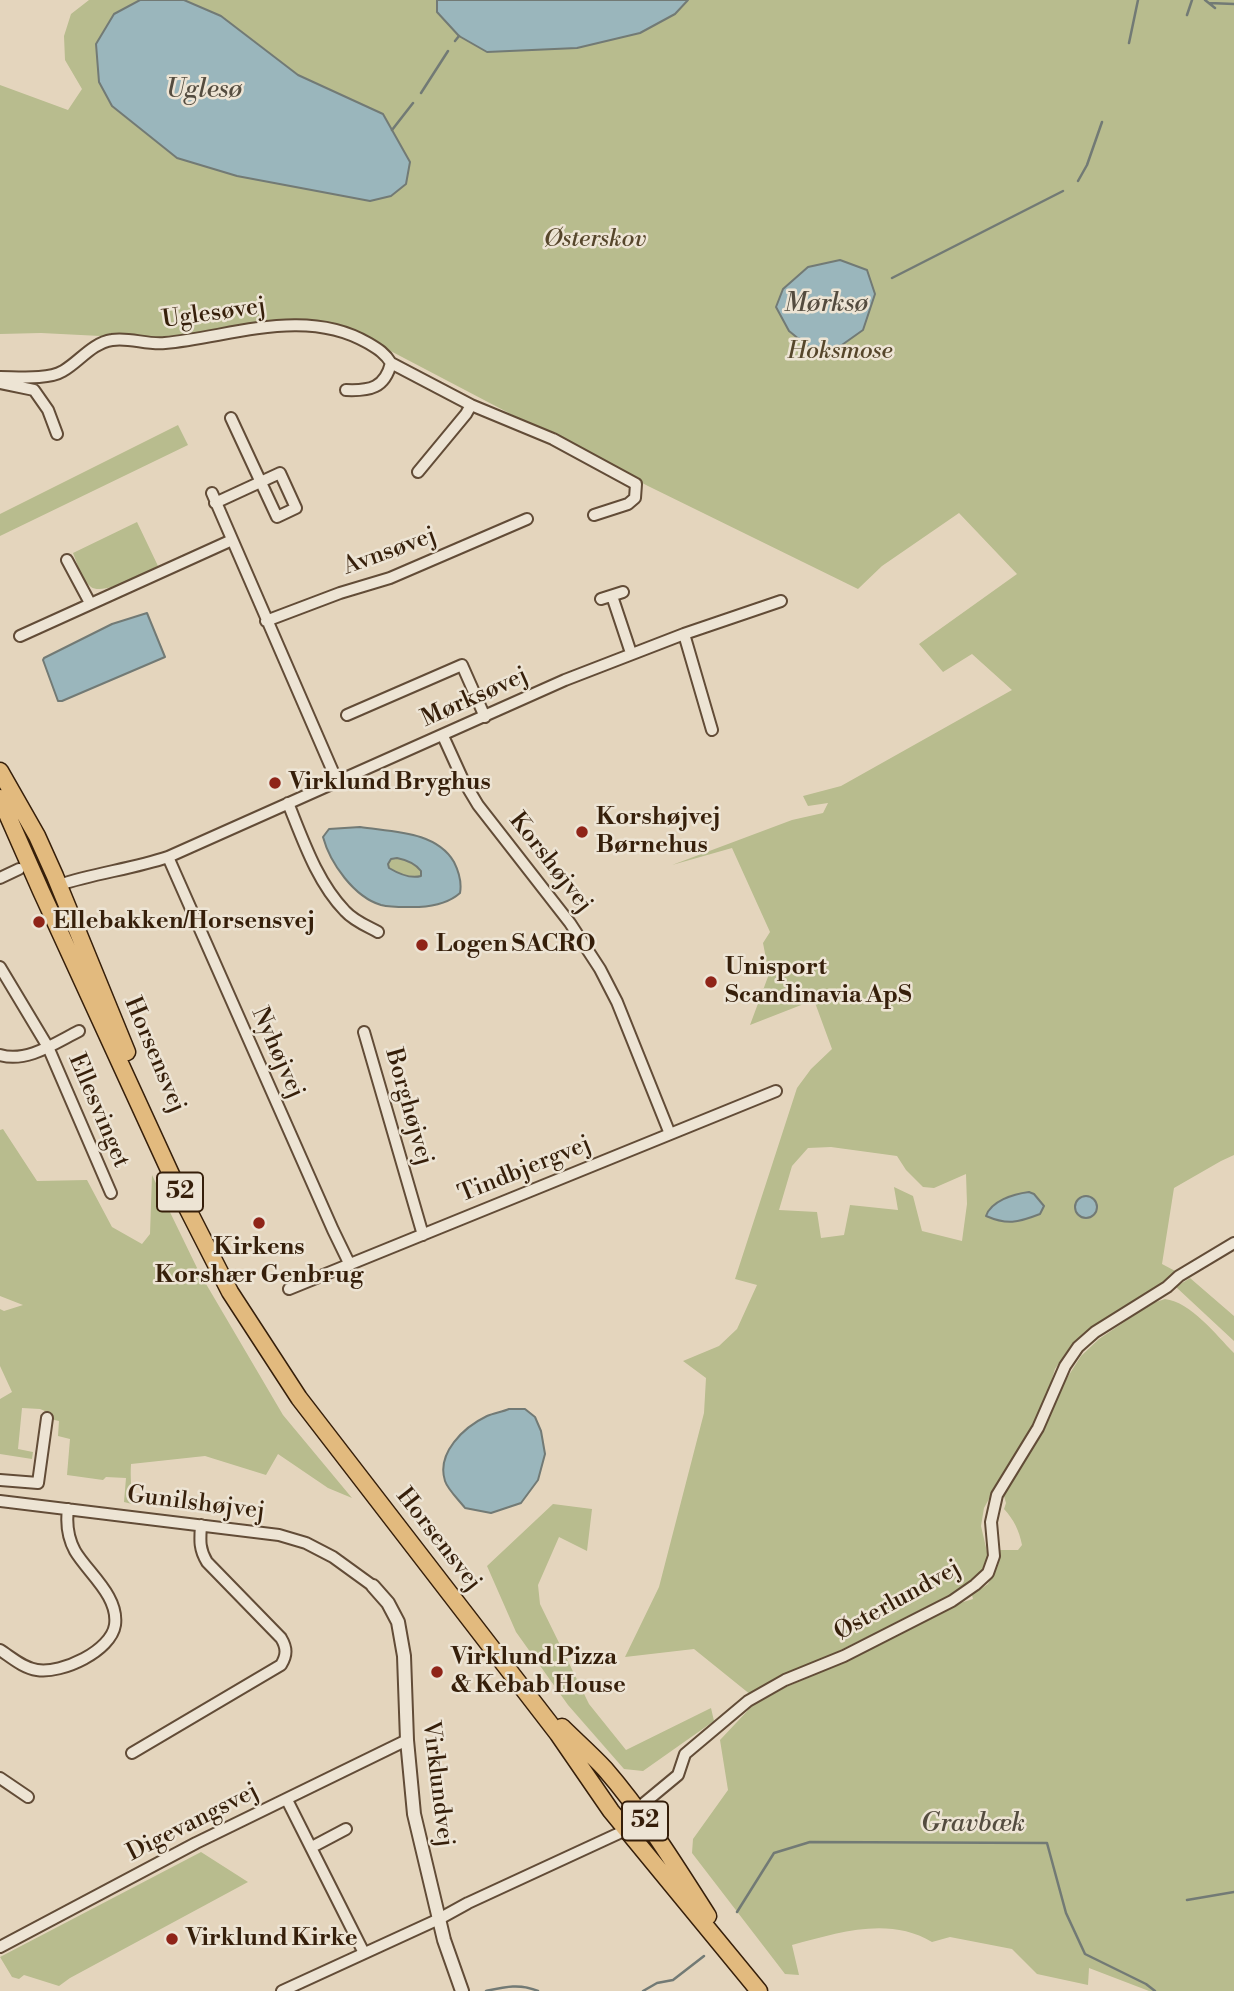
<!DOCTYPE html>
<meta charset="utf-8">
<style>
body{margin:0}
canvas{display:block;background:#e4d5bd}
</style>
<canvas width="1234" height="1991"></canvas>
<script>
const ctx = document.querySelector('canvas').getContext('2d');
ctx.lineJoin = 'round';
function fillPath(path, color) { ctx.fillStyle = color; ctx.fill(path, 'evenodd'); }
function trace(path, color, width, dash) { ctx.strokeStyle = color; ctx.lineWidth = width; ctx.lineCap = dash ? 'butt' : 'round'; ctx.setLineDash(dash || []); ctx.stroke(path); }
function label(font, color, halo, rows, align = 'center') {
  ctx.font = font + ' "Libre Bodoni",serif'; ctx.lineWidth = 5; ctx.setLineDash([]); ctx.textBaseline = 'middle'; ctx.strokeStyle = halo; ctx.fillStyle = color; for (const [text, x, y, turn = 0] of rows) {
    ctx.save(); ctx.translate(x, y); ctx.rotate((+turn || 0) * Math.PI / 180); ctx.textAlign = isNaN(turn) ? turn : align; if (halo) ctx.strokeText(text, 0, 0); ctx.fillText(text, 0, 0); ctx.restore();
  }
}
fillPath(new Path2D(`
 M 89,0 L 140,0 L 114,14 L 99,82 L 112,106 L 177,158 L 406,184 L 410,162 L 383,114 L 298,75 L 221,16 L 184,0 L 437,0 L 438,12 L 459,36 L 487,52 L 577,48 L 640,33 L 675,14 L 688,0 L 1234,0 L 1234,1155 L 1221,1161 L 1174,1188 L 1162,1264 L 1179,1273 L 1086,1332 L 1070,1347 L 1055,1369 L 1044,1405 L 1025,1441 L 996,1486 L 984,1508 L 981,1526 L 988,1556 L 985,1567 L 976,1577 L 958,1591 L 751,1695 L 694,1649 L 625,1657 L 659,1587 L 704,1413 L 706,1378 L 683,1361 L 719,1346 L 737,1329 L 757,1285 L 735,1279 L 797,1088 L 811,1069 L 832,1049 L 814,1000 L 750,1025 L 769,974 L 763,943 L 770,932 L 732,848 L 672,865 L 792,820 L 823,813 L 828,803 L 808,806 L 803,796 L 841,786 L 1012,690 L 972,654 L 943,672 L 919,644 L 1017,574 L 959,513 L 882,566 L 858,589 L 648,486 L 362,336 L 328,325 L 160,339 L 41,333 L 0,334 L 0,85 L 68,110 L 82,89 L 65,60 L 64,36 L 71,14 ZM 831,1147 L 897,1156 L 906,1170 L 923,1187 L 934,1188 L 966,1174 L 967,1204 L 962,1241 L 922,1231 L 913,1196 L 894,1187 L 898,1210 L 850,1205 L 844,1235 L 821,1238 L 817,1212 L 779,1210 L 792,1166 L 808,1148 Z
 M 178,425 L 188,445 L 0,536 L 0,514 Z
 M 137,522 L 158,566 C 144,573 104,596 91,587 C 82,580 77,563 73,553 Z
 M 397,857 C 407,860 415,863 421,871 L 421,876 C 410,879 399,874 389,868 L 388,864 L 391,859 Z
 M 3,1129 L 37,1181 L 87,1180 L 112,1227 L 142,1244 L 150,1234 L 152,1175 L 199,1272 L 283,1415 L 352,1498 L 328,1488 L 278,1454 L 266,1475 L 205,1456 L 131,1464 C 130,1478 132,1491 132,1504 L 124,1502 L 126,1478 L 106,1477 L 103,1480 L 67,1475 L 70,1439 L 58,1436 L 59,1421 L 50,1419 L 50,1413 L 40,1409 L 22,1408 L 18,1449 L 33,1452 L 32,1459 L 0,1454 L 0,1399 L 12,1392 L 0,1366 L 0,1309 L 4,1311 L 23,1305 L 0,1296 L 0,1130 Z
 M 1190,1278 L 1234,1316 L 1234,1341 L 1176,1287 Z
 M 1165,1299 C 1191,1302 1216,1335 1234,1353 L 1234,1991 L 1149,1991 L 1089,1968 L 1088,1985 L 1037,1974 L 1012,1949 L 950,1937 L 932,1942 C 888,1916 838,1933 792,1945 L 799,1975 L 785,1974 L 692,1853 L 693,1839 L 728,1790 L 720,1740 L 752,1706 L 786,1687 L 836,1666 L 950,1606 L 973,1599 L 972,1595 L 988,1584 L 993,1574 L 999,1550 L 1018,1550 L 1022,1545 C 1019,1530 1014,1520 1004,1509 L 1006,1503 L 1003,1493 L 1067,1378 L 1081,1356 L 1099,1339 L 1142,1310 L 1156,1302 Z
 M 553,1504 L 592,1509 L 587,1551 L 559,1537 L 538,1585 L 540,1604 L 589,1704 L 626,1750 L 711,1708 L 714,1721 L 643,1771 L 624,1769 L 568,1705 L 516,1632 L 487,1566 Z
 M 201,1852 L 248,1882 L 70,1978 L 59,1986 L 24,1975 L 19,1979 L 12,1977 L 0,1957 Z`), '#b8bc8e');
const water = new Path2D(`
 M 140,0 L 184,0 L 221,16 L 298,75 L 383,114 L 410,162 L 406,184 L 391,196 L 370,201 L 237,176 L 177,158 L 112,106 L 99,82 L 96,44 L 114,14 Z
 M 437,0 L 688,0 L 675,14 L 640,33 L 577,48 L 487,52 L 459,36 L 437,12 Z
 M 840,260 L 867,270 L 875,294 L 863,330 L 839,347 L 810,348 L 789,331 L 776,307 L 783,289 L 808,267 Z
 M 147,613 L 165,657 L 62,701 L 58,701 L 43,660 L 44,658 L 112,624 Z
 M 360,827 C 392,832 436,831 454,862 C 459,872 462,882 460,893 C 449,903 434,906 419,907 C 407,907 393,908 381,905 C 354,897 330,863 323,837 L 329,829 ZM 397,858 C 407,860 415,863 421,871 L 421,876 C 410,879 399,874 389,868 L 388,864 L 391,859 Z
 M 1029,1192 L 1034,1194 L 1044,1206 L 1040,1214 C 1017,1223 1007,1225 986,1216 C 991,1201 1013,1194 1029,1192 Z
 M1075 1207a11 11 0 1 1 22 0a11 11 0 1 1-22 0Z
 M 509,1409 L 525,1409 L 535,1417 L 541,1431 L 545,1454 L 538,1480 L 521,1503 L 491,1513 L 465,1508 C 459,1500 448,1490 445,1481 C 436,1453 464,1427 487,1416 C 494,1413 502,1412 509,1409 Z`);
fillPath(water, '#9ab6bc');
trace(water, '#727a75', 2);
trace(new Path2D(`
 M 1205,0 L 1215,8
 M 1209,3 L 1234,4
 M 1187,15 L 1192,0
 M 455,41 L 459,36
 M 1129,43 L 1138,0
 M 421,93 L 448,51
 M 392,130 L 413,103
 M 1078,181 L 1087,165 L 1102,122
 M 892,278 L 1063,191
 M 1187,1900 L 1234,1892
 M 737,1912 L 774,1853 L 810,1842 L 1047,1843 L 1066,1913 L 1085,1954 L 1146,1984 L 1155,1991
 M 486,1991 C 504,1987 520,1983 538,1991
 M 643,1991 L 657,1983 L 673,1980 L 704,1956`), '#727a75', 2.5);
const minor = new Path2D(`
 M 391,363 L 471,405 L 553,439 L 636,484 L 635,498 L 628,504 L 594,515
 M 0,377 C 18,377 48,380 63,371 C 79,362 92,343 112,340 C 129,337 147,345 165,343 C 231,337 305,306 368,343 C 378,349 385,353 391,363 C 385,388 370,391 346,390
 M 0,383 L 34,390 L 48,410 L 57,434
 M 418,472 L 466,414 L 471,405
 M 212,493 L 337,781
 M 215,503 L 280,473 L 296,508 L 277,517 L 231,418
 M 67,560 L 90,603
 M 612,596 L 631,653
 M 601,599 L 623,592
 M 266,621 L 340,593 L 390,578 L 527,519
 M 684,634 L 712,730
 M 20,636 L 232,540
 M 347,715 L 462,665 L 485,717
 M 443,736 L 463,780 L 478,805 L 570,923 L 600,969 L 617,1002 L 670,1134
 M 288,803 C 303,840 317,882 345,911 C 354,921 367,926 378,932
 M 168,857 L 333,1230 L 350,1265
 M 0,878 L 19,869
 M 59,885 C 95,873 132,869 168,857 L 565,680 L 684,634 L 781,601
 M 0,967 L 48,1047 L 111,1193
 M 364,1032 L 423,1235
 M 0,1055 C 27,1063 55,1043 79,1031
 M 289,1289 L 776,1091
 M 0,1480 L 38,1483 L 47,1418
 M 0,1501 L 279,1535 L 306,1543 L 333,1557 L 373,1586
 M 0,1650 C 11,1657 23,1668 37,1670 C 62,1674 111,1651 115,1625 C 119,1596 88,1573 75,1551 C 68,1538 66,1524 68,1509
 M 132,1753 L 281,1665 C 287,1655 287,1648 281,1638 L 207,1562 C 199,1549 200,1540 201,1525
 M 0,1778 L 28,1797
 M 287,1800 L 364,1953
 M 312,1847 L 346,1829
 M 0,1947 L 196,1843 L 407,1740
 M 282,1991 L 439,1919 L 468,1903 L 626,1830 L 637,1809 L 678,1775 L 685,1754 L 748,1701 L 785,1680 L 844,1656 L 952,1601 L 975,1585 L 988,1573 L 994,1556 L 991,1522 L 997,1495 L 1038,1428 L 1065,1366 L 1078,1347 L 1095,1332 L 1167,1287 L 1179,1276 L 1234,1243`);
const tertiary = new Path2D(`
 M 373,1586 L 388,1603 L 398,1622 L 404,1656 L 407,1740 L 414,1814 L 444,1940 L 462,1991`);
const primary = new Path2D(`
 M 0,771 L 37,836 L 55,876 L 127,1052
 M 0,798 L 41,891 L 181,1196 L 230,1292 L 299,1398 L 558,1734 L 611,1811 L 759,1991
 M 562,1727 C 576,1741 591,1754 605,1769 C 644,1814 676,1866 708,1916`);
trace(minor, '#624c37', 14);
trace(tertiary, '#624c37', 16);
trace(primary, '#361f0a', 19);
trace(minor, '#ede4d4', 10);
trace(tertiary, '#ede4d4', 12);
trace(primary, '#e2ba7e', 16);
for (const [x, y, r, color] of [
 [275,783,7,"#8f2418"],
 [582,832,7,"#8f2418"],
 [39,922,7,"#8f2418"],
 [422,945,7,"#8f2418"],
 [711,982,7,"#8f2418"],
 [259,1223,7,"#8f2418"],
 [437,1672,7,"#8f2418"],
 [172,1939,7,"#8f2418"]
]) { const dot = new Path2D(); dot.arc(x, y, r, 0, 2 * Math.PI); ctx.fillStyle = color; ctx.fill(dot); trace(dot, '#ede4d4', 2.5); }
for (const [x, y, w] of [
 [180,1192,46],
 [645,1821,46]
]) { const box = new Path2D(); box.roundRect(x - w / 2, y - 19.5, w, 39, 5); ctx.fillStyle = '#ede4d4'; ctx.fill(box); trace(box, '#361f0a', 2); }
label('bold 23px', '#361f0a', null, [
 ["52",180,1192],
 ["52",645,1821]
]);
label('italic 24px', '#56462b', '#ede4d4', [
 ["Østerskov",595,240],
 ["Hoksmose",840,352]
]);
label('24px', '#361f0a', '#ede4d4', [
 ["Uglesøvej",214,314,-8],
 ["Avnsøvej",390,552,-20],
 ["Mørksøvej",475,698,-24],
 ["Korshøjvej",550,863,52],
 ["Nyhøjvej",277,1053,66],
 ["Horsensvej",154,1055,67],
 ["Borghøjvej",408,1107,74],
 ["Ellesvinget",98,1111,67],
 ["Tindbjergvej",525,1170,-22],
 ["Gunilshøjvej",196,1504,7],
 ["Horsensvej",438,1540,52],
 ["Østerlundvej",898,1601,-29],
 ["Virklundvej",437,1784,83],
 ["Digevangsvej",193,1823,-27]
]);
label('bold 24px', '#361f0a', '#ede4d4', [
 ["Virklund Bryghus",289,783],
 ["Korshøjvej",596,818],
 ["Børnehus",596,846],
 ["Ellebakken/Horsensvej",53,922],
 ["Logen SACRO",436,945],
 ["Unisport",725,968],
 ["Scandinavia ApS",725,996],
 ["Kirkens",259,1248,"center"],
 ["Korshær Genbrug",259,1276,"center"],
 ["Virklund Pizza",451,1658],
 ["& Kebab House",451,1686],
 ["Virklund Kirke",186,1939]
], 'left');
label('italic 26px', '#544c3f', '#ede4d4', [
 ["Uglesø",204,91],
 ["Mørksø",826,305],
 ["Gravbæk",973,1825]
]);
</script>
